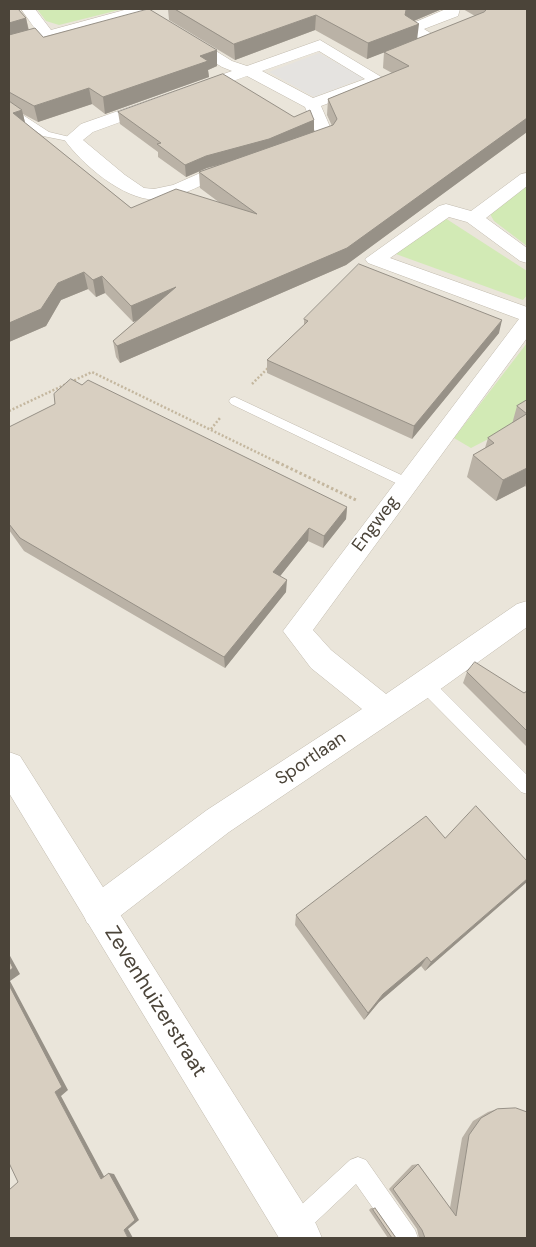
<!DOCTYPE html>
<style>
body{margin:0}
#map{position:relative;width:536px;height:1247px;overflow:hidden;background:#f6f3ec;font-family:"DM Sans",sans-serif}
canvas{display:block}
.frame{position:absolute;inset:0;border:10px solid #4b4439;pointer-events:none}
</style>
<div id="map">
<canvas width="536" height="1247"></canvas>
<div class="frame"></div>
</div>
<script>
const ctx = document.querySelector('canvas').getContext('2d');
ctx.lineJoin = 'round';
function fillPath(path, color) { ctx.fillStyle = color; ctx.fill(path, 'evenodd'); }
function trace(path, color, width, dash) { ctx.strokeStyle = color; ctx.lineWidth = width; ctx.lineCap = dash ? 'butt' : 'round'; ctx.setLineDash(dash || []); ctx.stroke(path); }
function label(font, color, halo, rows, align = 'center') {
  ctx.font = font + ' "DM Sans",sans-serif'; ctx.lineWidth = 4; ctx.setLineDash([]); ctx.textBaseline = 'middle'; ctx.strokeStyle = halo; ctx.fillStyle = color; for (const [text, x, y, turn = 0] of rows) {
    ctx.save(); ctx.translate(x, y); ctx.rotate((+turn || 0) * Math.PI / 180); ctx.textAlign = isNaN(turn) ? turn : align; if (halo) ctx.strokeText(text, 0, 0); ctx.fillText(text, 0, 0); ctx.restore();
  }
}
fillPath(new Path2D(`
 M 9,9 L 527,9 L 527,1238 L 9,1238 Z`), '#eae5da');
fillPath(new Path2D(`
 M 37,9 L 123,9 L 59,25 L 46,21 Z
 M 527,182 L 527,246 L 494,221 L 490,214 L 493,209 Z
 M 445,218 L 527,271 L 527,295 L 523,300 L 393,253 Z
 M 527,343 L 527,419 L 471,448 L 454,438 Z`), '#d2eab5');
fillPath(new Path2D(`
 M 319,53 L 364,78 L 314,97 L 269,72 Z`), '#e5e3e0');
const service = new Path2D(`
 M 9,106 L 49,132 L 78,139 L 73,142 L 43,136 L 9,113 Z
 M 235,397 L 412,480 L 414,483 L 407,488 L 402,486 L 231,404 L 229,401 L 231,398 Z
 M 425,677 L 431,679 L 527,775 L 527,794 L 521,792 L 419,689 L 417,684 L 419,679 Z
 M 358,1157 L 366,1160 L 415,1230 L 418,1238 L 394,1238 L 356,1184 L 303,1234 L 295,1237 L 287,1234 L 284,1226 L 287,1218 L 350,1160 Z`);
const minor = new Path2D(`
 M 21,9 L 35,9 L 51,30 L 128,9 L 148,9 L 232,61 L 247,66 L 320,40 L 383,78 L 377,85 L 321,106 L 334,136 L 331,140 C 295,156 264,165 226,176 C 204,182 185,196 162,199 C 129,205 82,165 64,139 L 81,124 L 232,71 L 222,67 L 138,15 L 9,50 L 9,41 L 38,33 ZM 319,51 L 365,79 L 313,98 L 262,71 ZM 247,76 L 305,107 L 316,134 L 270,153 L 207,170 L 173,185 L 154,189 L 144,188 L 125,175 L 83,140 L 93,132 Z
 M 446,9 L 460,9 L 458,16 L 424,29 L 442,40 L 439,43 L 413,53 L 403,53 L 400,50 L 403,47 L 421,40 L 404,29 L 406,26 Z
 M 527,173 L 527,186 L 486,218 L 527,248 L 527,263 L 520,261 L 467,222 L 449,217 L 390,258 L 527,307 L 527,338 L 313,630 L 331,650 L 386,694 L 517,604 L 527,601 L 527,627 L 435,693 L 229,832 L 111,923 L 99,928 L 87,923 L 82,911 L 87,899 L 207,810 L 362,709 L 311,668 L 283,631 L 519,319 L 368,263 L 365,259 L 439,206 L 446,204 L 471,211 L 521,174 Z`);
const tertiary = new Path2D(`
 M 9,752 L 20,756 L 316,1224 L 322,1238 L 279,1238 L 9,793 Z`);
trace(service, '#c2bbae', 1);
trace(minor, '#c2bbae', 1);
trace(tertiary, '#c2bbae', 1);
trace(new Path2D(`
 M 252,384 L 269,367
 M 9,411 L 92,372 L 279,463
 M 211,429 L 220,418`), '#c4b79f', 2.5, [2, 2]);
trace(new Path2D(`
 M 277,462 L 358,501`), '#c4b79f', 3, [2.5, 2.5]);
fillPath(service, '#fff');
fillPath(minor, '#fff');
fillPath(tertiary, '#fff');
fillPath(new Path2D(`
 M 9,9 L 26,18 L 29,30 L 43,37 L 217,50 L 217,66 L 208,70 L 209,77 L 105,114 L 92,104 L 38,122 L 23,114 L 25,123 L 131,208 L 220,203 L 200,188 L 199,172 L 217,165 L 207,168 L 186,177 L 158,157 L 158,152 L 120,124 L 118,112 L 314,132 L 332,126 L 327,115 L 328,99 L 392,73 L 383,68 L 384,52 L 367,59 L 315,30 L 235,60 L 169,20 L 168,9 L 442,9 L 414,21 L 417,39 L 475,16 L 463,9 L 527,9 L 527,132 L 346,265 L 120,363 L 116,357 L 113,341 L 136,321 L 133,322 L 105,293 L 96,297 L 88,289 L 61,300 L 46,326 L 9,342 Z
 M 304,319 L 499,333 L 412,439 L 267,373 L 267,360 L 304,325 Z
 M 527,400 L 527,488 L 525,486 L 496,501 L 467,477 L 473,455 L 485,448 L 488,438 L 512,424 L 517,406 Z
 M 9,427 L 347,507 L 346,519 L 323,548 L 308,541 L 280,576 L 286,592 L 225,668 L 24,551 L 9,530 Z
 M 467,672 L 524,693 L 527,691 L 527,747 L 463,683 Z
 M 445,838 L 527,861 L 425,971 L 421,966 L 379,1002 L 364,1020 L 295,925 L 296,915 Z
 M 497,1109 L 527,1238 L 419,1238 L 417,1229 L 389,1189 L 412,1165 L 418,1164 L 450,1208 L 462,1138 L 473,1121 L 488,1112 Z
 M 371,1208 L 375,1208 L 396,1238 L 388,1238 L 369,1210 Z`), '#bab2a6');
fillPath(new Path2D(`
 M 408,9 L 442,9 L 404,25 L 419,24 L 417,40 L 367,59 L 368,43 Z
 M 316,15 L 315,30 L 235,60 L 234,44 Z
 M 26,18 L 29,33 L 9,40 L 9,23 Z
 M 217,50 L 217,66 L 208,70 L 209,77 L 105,114 L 103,97 L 200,56 Z
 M 89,88 L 92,104 L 38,122 L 34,106 Z
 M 22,110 L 26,127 L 13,113 Z
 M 527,118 L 527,132 L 346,265 L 120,363 L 117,346 L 508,131 Z
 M 314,120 L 314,133 L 269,151 L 207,168 L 186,177 L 185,165 L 206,156 Z
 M 84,272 L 88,289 L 61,300 L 46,326 L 9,342 L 9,323 L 58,283 Z
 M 102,276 L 105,293 L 96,297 L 93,280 Z
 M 176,287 L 178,304 L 133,322 L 131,306 Z
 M 502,320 L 499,333 L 412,439 L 414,426 Z
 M 527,468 L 527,480 L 525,486 L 496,501 L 503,480 Z
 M 347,507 L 346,519 L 323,548 L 324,536 Z
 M 309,528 L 308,541 L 273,585 L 273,572 Z
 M 287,580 L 286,592 L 225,668 L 224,657 Z
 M 527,879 L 527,882 L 425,971 L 431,962 Z
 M 9,954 L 20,974 L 10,981 L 68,1090 L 61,1096 L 106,1180 L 101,1179 L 55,1092 L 9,985 Z
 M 427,957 L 421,966 L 379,1002 L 364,1020 L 368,1013 L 383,994 Z
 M 109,1173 L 114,1174 L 139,1220 L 128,1229 L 133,1238 L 128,1238 L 124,1230 Z`), '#979187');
const building = new Path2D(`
 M 9,9 L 18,9 L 26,18 L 9,23 Z
 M 149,9 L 217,50 L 200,56 L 208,61 L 103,97 L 89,88 L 34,106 L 9,92 L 9,35 L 35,28 L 43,37 Z
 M 175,9 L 408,9 L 406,10 L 405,15 L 419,24 L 368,43 L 316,15 L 234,44 Z
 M 487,9 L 527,9 L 527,118 L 347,248 L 117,346 L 113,341 L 176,287 L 131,306 L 102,276 L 93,280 L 84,272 L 58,283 L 41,309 L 9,323 L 9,101 L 22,110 L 13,113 L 131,208 L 176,189 L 257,214 L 199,172 L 333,125 L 337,119 L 328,99 L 409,66 L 384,52 L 484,12 Z
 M 223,74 L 294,117 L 310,110 L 314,120 L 269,139 L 206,156 L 185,165 L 157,144 L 161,143 L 118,112 Z
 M 359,264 L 502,320 L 414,426 L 267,360 L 308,321 L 304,319 Z
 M 71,379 L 82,385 L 88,380 L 347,507 L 324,536 L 309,528 L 273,572 L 287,580 L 224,657 L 20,538 L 9,524 L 9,427 L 55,404 L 54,394 Z
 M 527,400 L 527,414 L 517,406 Z
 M 527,414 L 527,468 L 503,480 L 473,455 L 494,443 L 488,438 Z
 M 475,662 L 524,693 L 527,691 L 527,731 L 467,672 Z
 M 476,806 L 527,861 L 527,879 L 431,962 L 427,957 L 383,994 L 368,1013 L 296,915 L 426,816 L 445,838 Z
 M 9,960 L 13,968 L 9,971 Z
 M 9,985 L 62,1087 L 55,1092 L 101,1179 L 109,1173 L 135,1220 L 124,1230 L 128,1238 L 9,1238 L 9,1190 L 18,1182 L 9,1163 Z
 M 516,1108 L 527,1112 L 527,1238 L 425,1238 L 422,1230 L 393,1189 L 418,1164 L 456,1216 L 469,1135 L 481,1118 L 497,1109 Z
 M 375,1208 L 396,1238 L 392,1238 L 373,1210 Z`);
fillPath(building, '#d8cfc1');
trace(building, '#979187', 1);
label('18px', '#4b4439', '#fff', [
 ["Engweg",376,524,-53],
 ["Sportlaan",311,759,-34]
]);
label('21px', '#4b4439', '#fff', [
 ["Zevenhuizerstraat",155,1002,58]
]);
</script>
